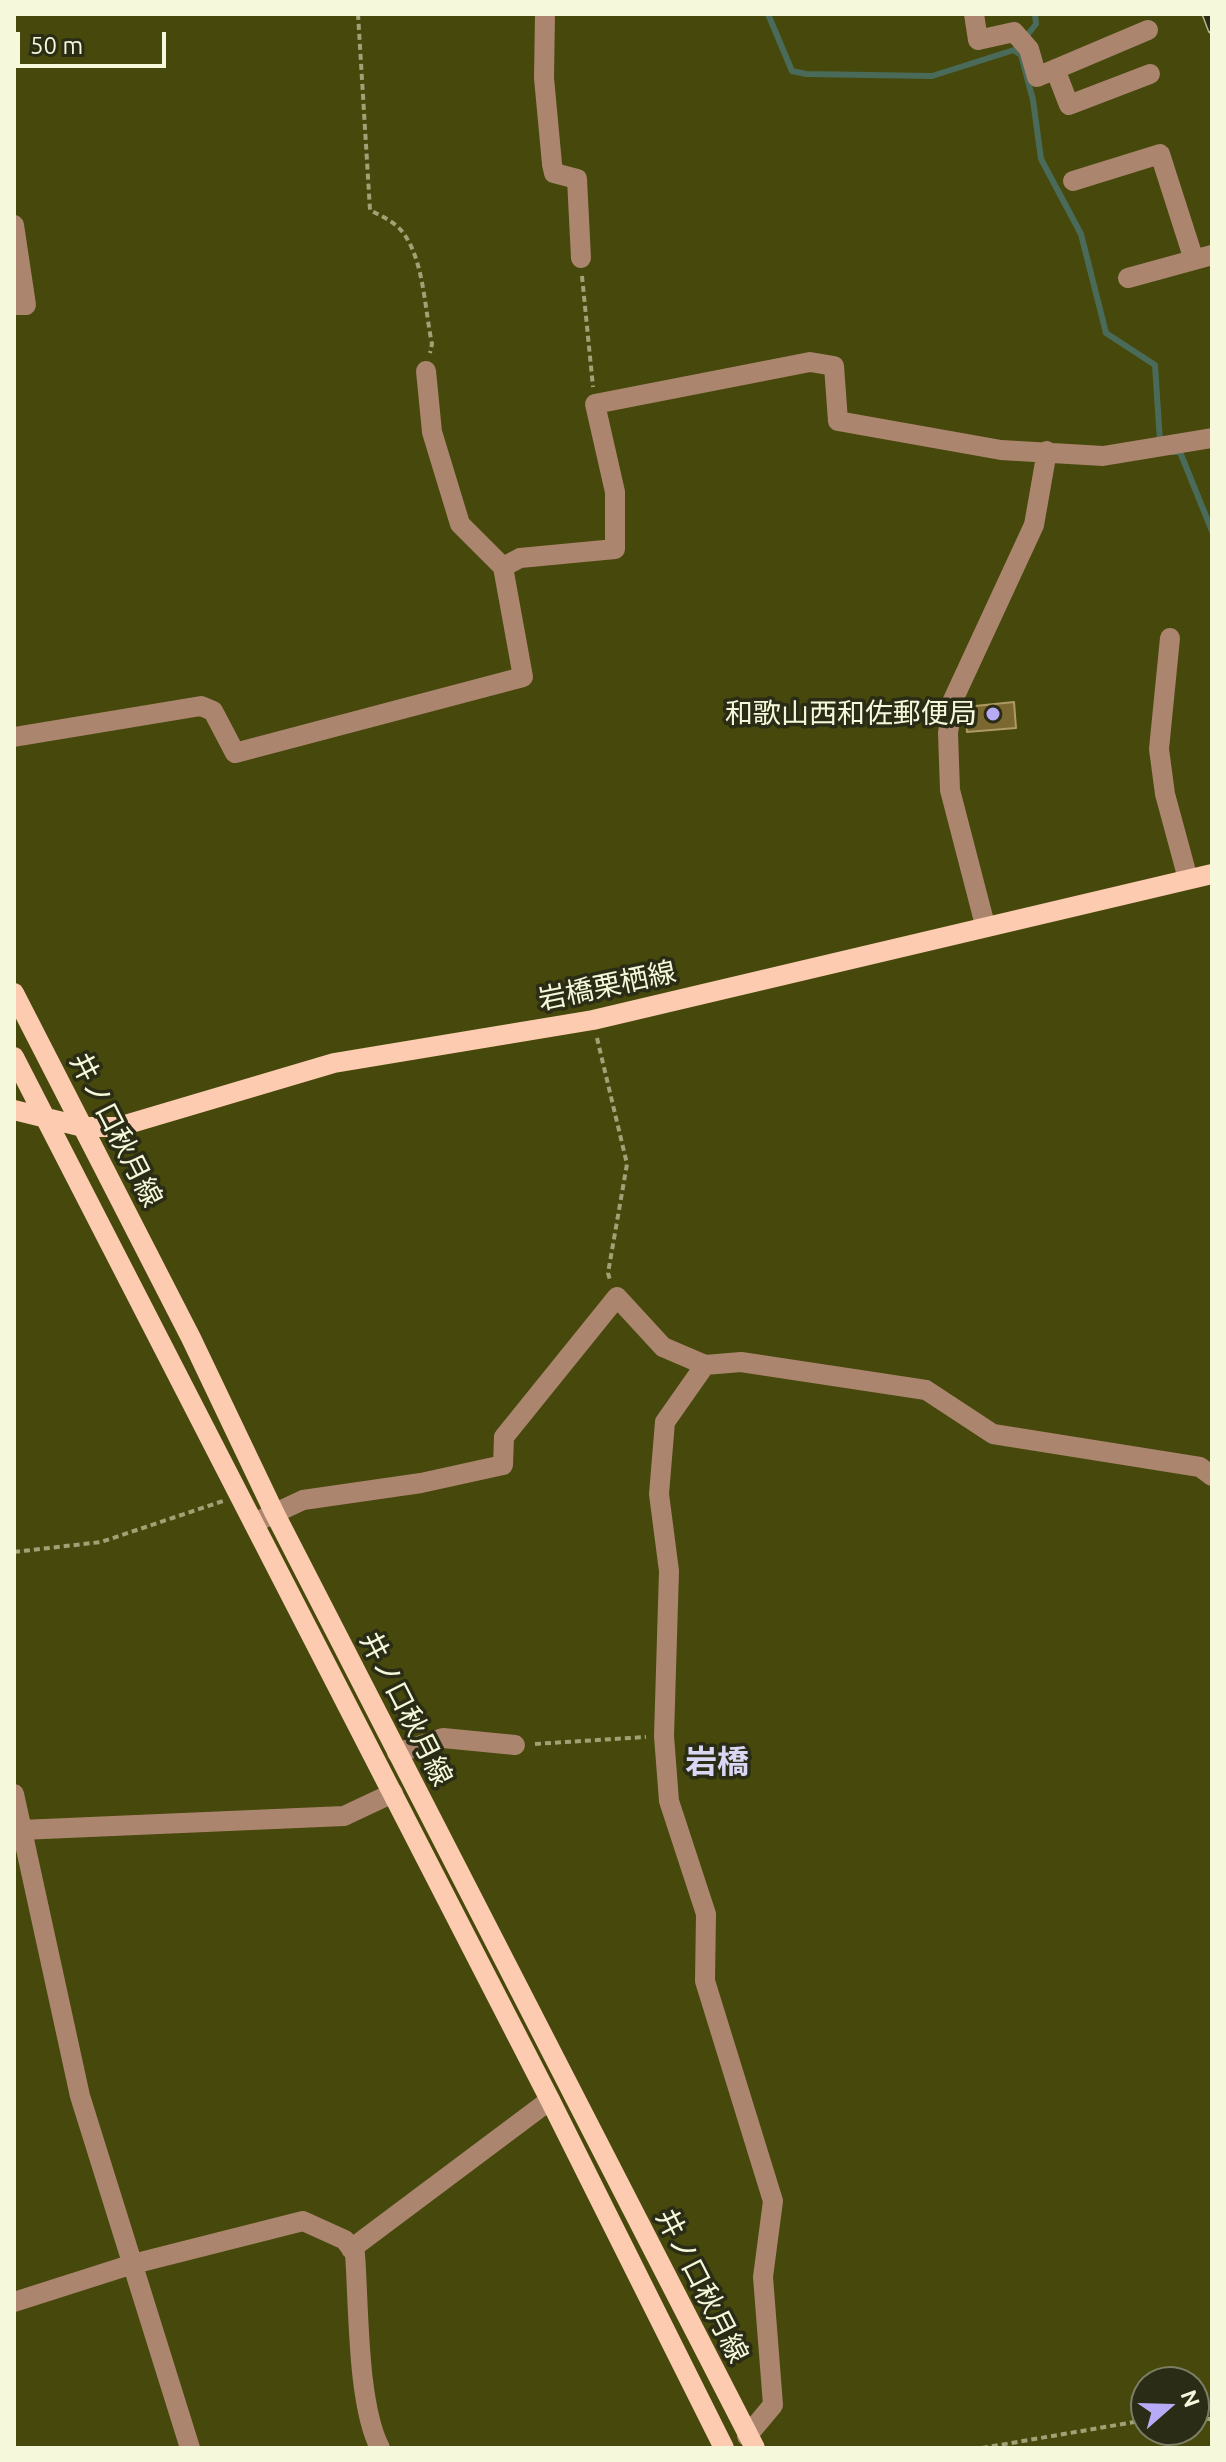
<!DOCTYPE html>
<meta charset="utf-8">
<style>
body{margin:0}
#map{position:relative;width:1226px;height:2462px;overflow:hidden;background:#46480c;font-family:Ubuntu,sans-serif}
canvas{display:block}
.frame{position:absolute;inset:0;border:16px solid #f5f8da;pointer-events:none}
.north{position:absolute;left:1130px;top:2366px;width:80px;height:80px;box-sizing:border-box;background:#2b2c15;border:2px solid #7c7e64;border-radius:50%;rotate:70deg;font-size:22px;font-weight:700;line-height:32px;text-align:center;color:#f5f8da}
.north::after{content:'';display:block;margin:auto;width:28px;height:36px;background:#b7abf8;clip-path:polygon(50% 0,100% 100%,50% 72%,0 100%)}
.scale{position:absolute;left:16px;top:32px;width:150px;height:36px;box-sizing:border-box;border:4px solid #f5f8da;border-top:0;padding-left:10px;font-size:24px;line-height:28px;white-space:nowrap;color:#f5f8da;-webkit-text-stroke:6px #2b2c15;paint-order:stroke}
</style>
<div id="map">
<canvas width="1226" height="2462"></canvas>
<div class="frame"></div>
<div class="north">N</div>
<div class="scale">50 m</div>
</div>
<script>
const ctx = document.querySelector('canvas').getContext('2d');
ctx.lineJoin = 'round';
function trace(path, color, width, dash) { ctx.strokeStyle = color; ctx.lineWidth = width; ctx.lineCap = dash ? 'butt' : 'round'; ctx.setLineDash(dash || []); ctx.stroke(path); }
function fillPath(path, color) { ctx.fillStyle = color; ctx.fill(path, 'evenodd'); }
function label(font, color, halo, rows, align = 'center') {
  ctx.font = font + ' Ubuntu,"Noto Sans JP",sans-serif'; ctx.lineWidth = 7; ctx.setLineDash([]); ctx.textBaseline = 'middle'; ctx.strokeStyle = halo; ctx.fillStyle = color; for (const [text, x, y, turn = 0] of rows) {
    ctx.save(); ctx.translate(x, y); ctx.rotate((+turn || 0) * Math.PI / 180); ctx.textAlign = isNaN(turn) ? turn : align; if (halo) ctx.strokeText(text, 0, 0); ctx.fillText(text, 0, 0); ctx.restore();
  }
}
trace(new Path2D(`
 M 768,14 L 792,71 L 806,74 L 932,76 L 1014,50 L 1021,55 L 1033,100 L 1041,159 L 1081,234 L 1106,333 L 1155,365 L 1160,442
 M 1025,38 L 1036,24 L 1035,14
 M 1173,452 L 1180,452 L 1212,531`), '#4a6b5a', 6);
const building = new Path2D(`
 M 1014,702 L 1016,728 L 967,732 L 965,707 Z`);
fillPath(building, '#7b6831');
trace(building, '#ae9a63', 2);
trace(new Path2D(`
 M 358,14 L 370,210 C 383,217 398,223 406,237 C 424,265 425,311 432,344 L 430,353
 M 582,276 L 593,387
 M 597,1038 L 627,1164 L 608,1273 L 610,1280
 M 14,1552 L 101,1542 L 223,1501
 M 535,1744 L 646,1737
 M 1194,2419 L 1212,2419
 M 982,2448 L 1146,2420`), '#a0a276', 4, [6, 4]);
trace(new Path2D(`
 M 545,14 L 544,78 L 552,164 L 554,173 L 577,179 L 581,258
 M 974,14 L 978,40 L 1014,32 L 1029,49 L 1037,77 L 1148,30
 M 1055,69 L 1069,105 L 1150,74
 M 1073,181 L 1160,154 L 1194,260
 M 14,225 L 26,305 L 14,305
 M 1128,278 L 1212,255
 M 426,371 L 432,432 L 460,524 L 503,567
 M 1170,638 L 1159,749 L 1165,794 L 1188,879
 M 14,737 L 201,706 L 213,711 L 235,753 L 523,677 L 503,567 L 520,558 L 615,549 L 615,492 L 595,404 L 810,362 L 834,366 L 838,421 L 1001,450 L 1103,456 L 1212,438
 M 985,925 L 950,790 L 948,733 L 953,700 L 1034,525 L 1047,451
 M 705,1365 L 665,1422 L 659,1494 L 669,1571 L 664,1736 L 669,1801 L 706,1914 L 705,1981 L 773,2201 L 763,2277 L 773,2405 L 747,2436
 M 254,1523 L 303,1500 L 421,1483 L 503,1465 L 504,1437 L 617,1297 L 663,1347 L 705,1365 L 741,1362 L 926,1390 L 993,1434 L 1200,1467 L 1212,1476
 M 397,1753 L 443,1738 L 515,1745
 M 14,1794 L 80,2096 L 190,2448
 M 21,1830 L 344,1816 L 393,1793
 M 351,2249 L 550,2100
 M 14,2302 L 133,2264 L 303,2221 L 345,2240 L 355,2254 C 359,2306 357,2404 380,2448`), '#ac856e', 20);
trace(new Path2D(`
 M 14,993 L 191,1338 L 274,1512 L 755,2448
 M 14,1057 L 550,2100 L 724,2448
 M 14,1110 L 83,1127 L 118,1127 L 334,1063 L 593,1020 L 1212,874`), '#fccbb0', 20);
const rail = new Path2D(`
 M 1206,14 L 1212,30`);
trace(rail, '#b4b68d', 9);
trace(rail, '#2b2c15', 6, [18]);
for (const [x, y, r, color] of [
 [993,714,8,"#b7abf8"]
]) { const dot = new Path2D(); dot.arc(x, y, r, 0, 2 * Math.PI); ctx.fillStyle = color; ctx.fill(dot); trace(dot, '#2b2c15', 3); }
label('28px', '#f5f8da', '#2b2c15', [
 ["和歌山西和佐郵便局",977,714]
], 'right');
label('28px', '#f5f8da', '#2b2c15', [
 ["岩橋栗栖線",607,986,-12],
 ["井ノ口秋月線",116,1130,63],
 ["井ノ口秋月線",406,1709,63],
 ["井ノ口秋月線",702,2286,63]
]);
label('bold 32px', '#dad7f4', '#2b2c15', [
 ["岩橋",717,1762]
]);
</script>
